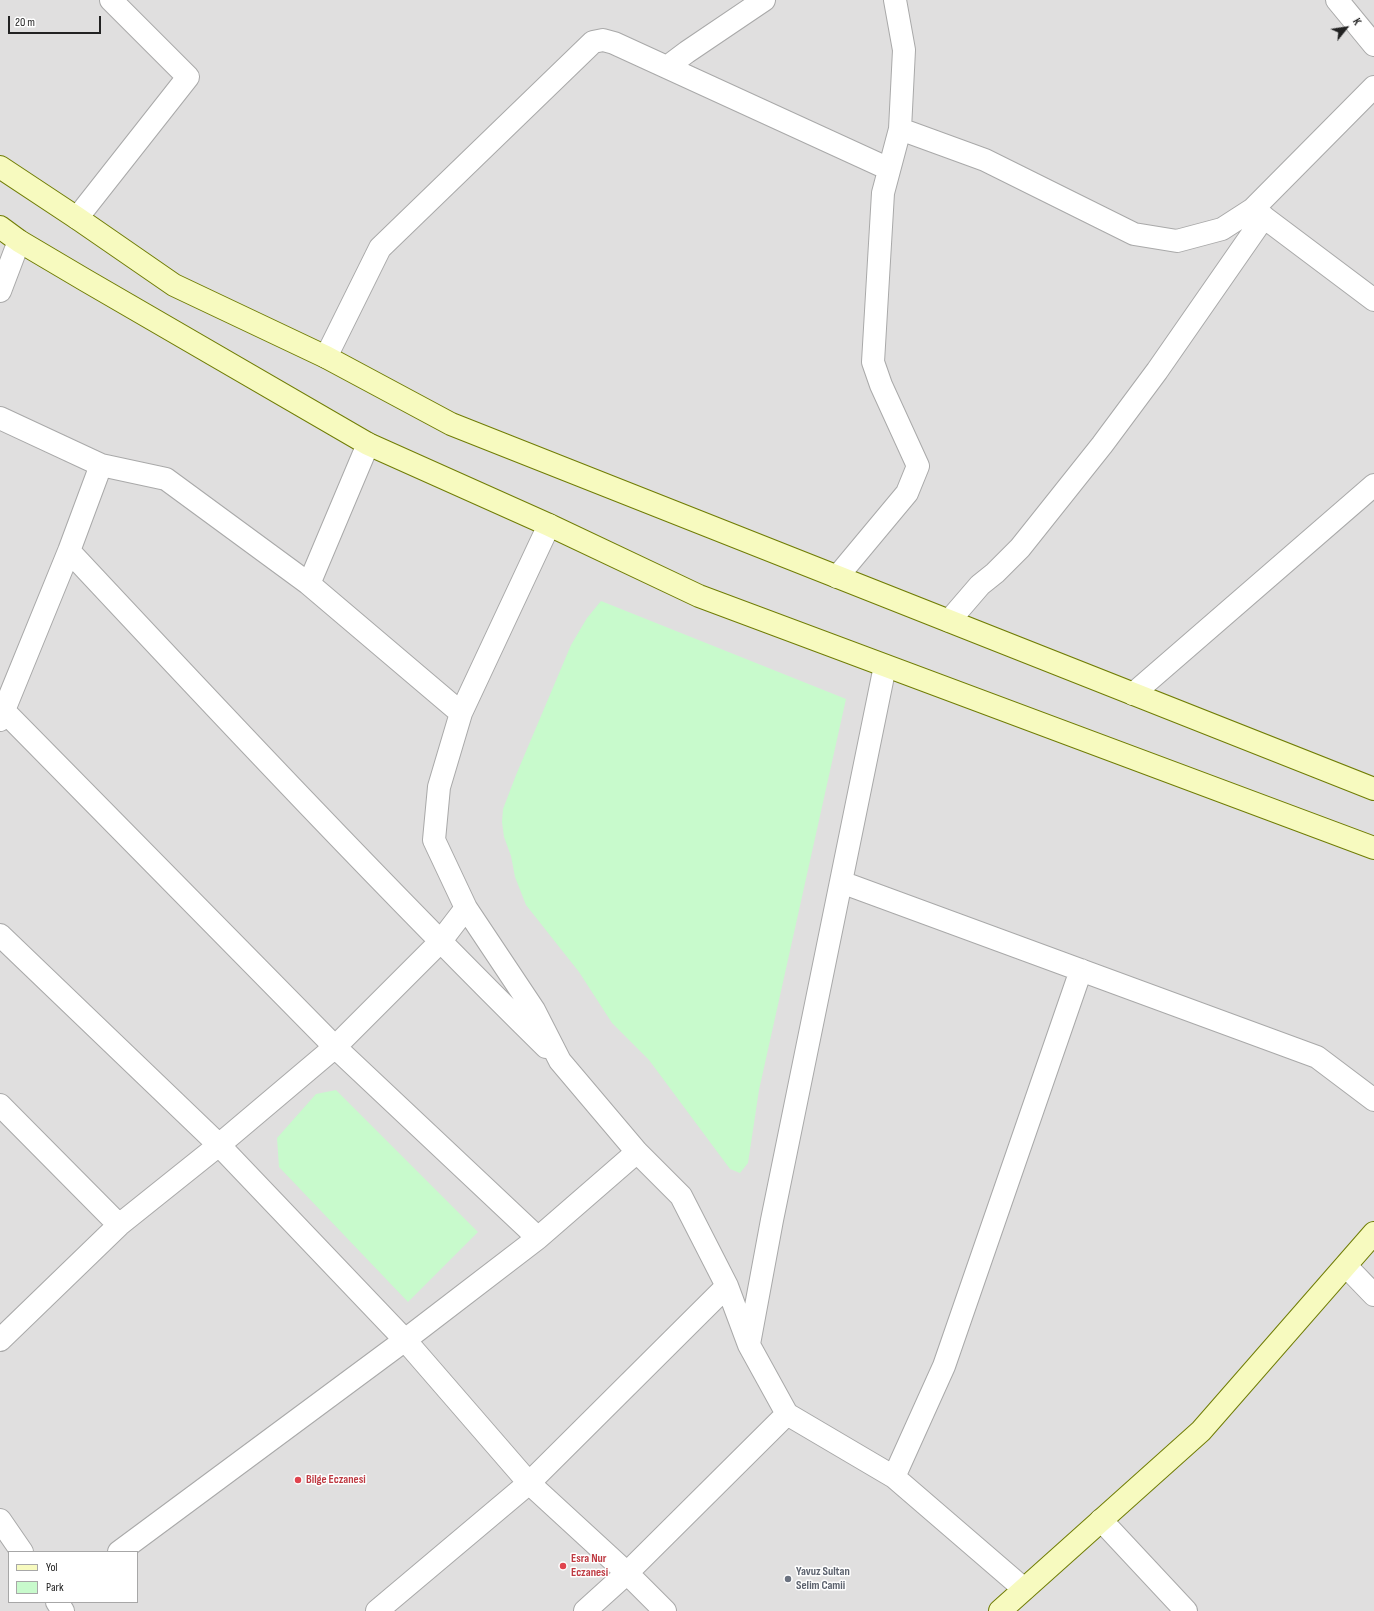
<!DOCTYPE html>
<style>
body{margin:0}
#map{position:relative;width:1374px;height:1611px;overflow:hidden;background:#f2efe9;font-family:"Sofia Sans Condensed",sans-serif}
canvas{display:block}
.legend{position:absolute;left:8px;top:1551px;width:130px;height:52px;box-sizing:border-box;background:#fff;border:1px solid #a7a7a7;margin:0;padding:5px 7px;list-style:none;font-size:12px;color:#222}
.legend li{display:flex;align-items:center;gap:8px;height:20px}
.legend b{width:20px;border:1px solid #a7a7a7}
.north{position:absolute;left:1326px;top:8px;width:40px;height:40px;-webkit-text-stroke:3px #fff;paint-order:stroke;rotate:60deg;font-size:11px;font-weight:700;line-height:16px;text-align:center;color:#222}
.north::after{content:'';display:block;margin:auto;width:14px;height:18px;background:#222;clip-path:polygon(50% 0,100% 100%,50% 72%,0 100%)}
.scale{position:absolute;left:8px;top:16px;width:93px;height:18px;box-sizing:border-box;border:2px solid #222;border-top:0;padding-left:5px;font-size:12px;line-height:14px;white-space:nowrap;color:#222;-webkit-text-stroke:3px #fff;paint-order:stroke}
</style>
<div id="map">
<canvas width="1374" height="1611"></canvas>
<ul class="legend">
<li><b style="height:5px;background:#f7fabf"></b>Yol</li>
<li><b style="height:11px;background:#c8facc"></b>Park</li>
</ul>
<div class="north">K</div>
<div class="scale">20 m</div>
</div>
<script>
const ctx = document.querySelector('canvas').getContext('2d');
ctx.lineJoin = 'round';
function fillPath(path, color) { ctx.fillStyle = color; ctx.fill(path, 'evenodd'); }
function trace(path, color, width, dash) { ctx.strokeStyle = color; ctx.lineWidth = width; ctx.lineCap = dash ? 'butt' : 'round'; ctx.setLineDash(dash || []); ctx.stroke(path); }
function label(font, color, halo, rows, align = 'center') {
  ctx.font = font + ' "Sofia Sans Condensed",sans-serif'; ctx.lineWidth = 3; ctx.setLineDash([]); ctx.textBaseline = 'middle'; ctx.strokeStyle = halo; ctx.fillStyle = color; for (const [text, x, y, turn = 0] of rows) {
    ctx.save(); ctx.translate(x, y); ctx.rotate((+turn || 0) * Math.PI / 180); ctx.textAlign = isNaN(turn) ? turn : align; if (halo) ctx.strokeText(text, 0, 0); ctx.fillText(text, 0, 0); ctx.restore();
  }
}
fillPath(new Path2D(`
 M 0,0 L 1374,0 L 1374,1611 L 0,1611 ZM 9,1552 L 137,1552 L 137,1602 L 9,1602 Z`), '#e0dfdf');
fillPath(new Path2D(`
 M 601,601 L 846,699 L 759,1090 L 748,1163 L 740,1173 L 730,1169 L 649,1060 L 612,1023 L 579,972 L 526,905 L 515,877 L 511,856 L 504,837 L 502,822 L 503,809 L 516,775 L 571,645 L 587,618 Z
 M 336,1090 L 478,1232 L 408,1302 L 279,1167 L 277,1138 L 316,1094 Z`), '#c8facc');
const street = new Path2D(`
 M 1337,0 L 1374,45
 M 667,67 L 687,52 L 764,0
 M 900,129 L 985,160 L 1134,234 L 1177,241 L 1222,229 L 1253,209 L 1374,87
 M 1253,209 L 1374,300
 M 77,218 L 188,77 L 111,0
 M 0,291 L 19,241
 M 326,357 L 380,248 L 593,42 L 603,40 L 614,43 L 889,169
 M 0,418 L 101,465 L 166,479 L 309,584 L 461,713
 M 549,525 L 461,713 L 439,787 L 434,840 L 466,908 L 534,1010 L 560,1061 L 637,1152 L 681,1196 L 727,1286 L 749,1345 L 787,1414 L 894,1477 L 1024,1589
 M 69,551 C 226,719 383,886 546,1047
 M 837,577 L 907,493 L 918,466 L 881,385 L 873,362 L 883,193 L 900,129 L 904,50 L 895,0
 M 309,584 L 368,444
 M 949,621 L 980,585 L 995,573 L 1020,548 L 1102,445 L 1157,371 L 1264,217
 M 1133,694 L 1374,485
 M 5,712 L 335,1047 L 538,1238
 M 0,720 L 69,551 L 101,465
 M 841,882 L 1317,1057 L 1374,1100
 M 0,935 L 219,1145 L 405,1340 L 529,1483 L 627,1573 L 665,1611
 M 0,1105 L 119,1225
 M 1346,1266 L 1374,1295
 M 0,1340 L 119,1225 L 219,1145 L 335,1047 L 440,942 L 466,908
 M 749,1344 L 772,1220 L 885,666
 M 894,1477 L 944,1366 L 1081,970
 M 0,1520 L 22,1552
 M 1101,1520 L 1186,1611
 M 119,1552 L 405,1340 L 538,1238 L 637,1152
 M 57,1602 L 63,1611
 M 377,1611 L 529,1483 L 727,1286
 M 585,1611 L 627,1573 L 787,1414`);
const secondary = new Path2D(`
 M 0,167 L 77,218 L 174,285 L 326,357 L 451,424 L 1374,789
 M 0,227 L 19,241 L 85,280 L 368,444 L 549,525 L 699,596 L 1374,848
 M 1000,1611 L 1201,1431 L 1374,1233`);
trace(street, '#a9a9a9', 24);
trace(secondary, '#707d05', 24);
trace(street, '#fff', 22);
trace(secondary, '#f7fabf', 22);
for (const [x, y, r, color] of [
 [298,1480,4,"#e0444e"],
 [563,1566,4,"#e0444e"],
 [788,1579,4,"#6b7280"]
]) { const dot = new Path2D(); dot.arc(x, y, r, 0, 2 * Math.PI); ctx.fillStyle = color; ctx.fill(dot); trace(dot, '#fff', 1.5); }
label('bold 12px', '#be3a42', '#fff', [
 ["Bilge Eczanesi",306,1480],
 ["Esra Nur",571,1559],
 ["Eczanesi",571,1573]
], 'left');
label('bold 12px', '#5b616d', '#fff', [
 ["Yavuz Sultan",796,1572],
 ["Selim Camii",796,1586]
], 'left');
</script>
